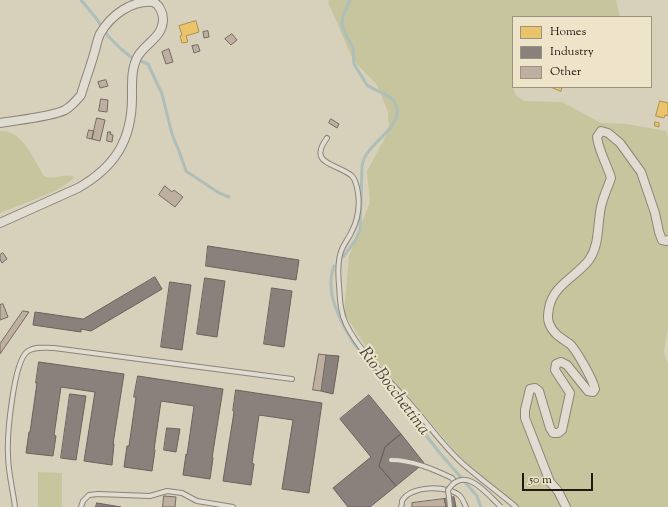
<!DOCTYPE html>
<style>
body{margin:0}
#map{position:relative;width:668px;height:507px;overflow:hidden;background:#d7d0bb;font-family:"Sorts Mill Goudy",serif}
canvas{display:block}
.legend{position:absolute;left:512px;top:16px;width:140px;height:72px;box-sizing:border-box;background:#ede4ca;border:1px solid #9d9280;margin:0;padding:5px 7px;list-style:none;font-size:12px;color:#251712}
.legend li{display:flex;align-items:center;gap:8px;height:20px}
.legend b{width:20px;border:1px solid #9d9280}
.scale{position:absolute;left:522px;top:473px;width:71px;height:18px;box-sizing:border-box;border:2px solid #251712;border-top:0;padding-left:5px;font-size:12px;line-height:14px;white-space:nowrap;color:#251712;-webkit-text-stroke:3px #ede4ca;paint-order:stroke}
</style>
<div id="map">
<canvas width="668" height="507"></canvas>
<ul class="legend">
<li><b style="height:11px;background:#e9c46a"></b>Homes</li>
<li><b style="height:11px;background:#8a817c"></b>Industry</li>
<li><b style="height:11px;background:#bfafa0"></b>Other</li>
</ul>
<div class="scale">50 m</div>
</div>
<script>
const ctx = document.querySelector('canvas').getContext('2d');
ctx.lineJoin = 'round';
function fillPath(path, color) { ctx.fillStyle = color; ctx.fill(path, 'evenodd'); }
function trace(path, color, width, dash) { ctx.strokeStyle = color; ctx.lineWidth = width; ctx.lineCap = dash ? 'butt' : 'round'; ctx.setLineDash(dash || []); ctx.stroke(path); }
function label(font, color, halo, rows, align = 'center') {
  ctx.font = font + ' "Sorts Mill Goudy",serif'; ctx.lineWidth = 4; ctx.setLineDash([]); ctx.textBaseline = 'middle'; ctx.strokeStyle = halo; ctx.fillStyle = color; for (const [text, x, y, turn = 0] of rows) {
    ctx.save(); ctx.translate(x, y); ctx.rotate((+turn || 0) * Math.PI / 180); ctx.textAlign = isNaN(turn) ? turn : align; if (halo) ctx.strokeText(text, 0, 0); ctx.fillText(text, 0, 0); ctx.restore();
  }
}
fillPath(new Path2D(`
 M 329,0 L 616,0 L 620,17 L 513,17 L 513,82 L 512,86 L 516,95 L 524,101 L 562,102 L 601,123 L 627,124 L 666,131 L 668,136 L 668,328 L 664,351 L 668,364 L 668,507 L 518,507 L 461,458 L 370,353 L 344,313 L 349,256 L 370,202 L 367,171 L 389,130 L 388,112 L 377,85 L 353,60 L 328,2 Z
 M 0,131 C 23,130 34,160 44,176 C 54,181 64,172 74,177 C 66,190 16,206 0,213 Z
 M 38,472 L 62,473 L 62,507 L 38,507 Z`), '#c7c59e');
const homes = new Path2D(`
 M 196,21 L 199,32 L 186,36 L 188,42 L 182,43 L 180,36 L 182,35 L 179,26 Z
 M 551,87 L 562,87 L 561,91 Z
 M 660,101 L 668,103 L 668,116 L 665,115 L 664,118 L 656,116 Z
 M 655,122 L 659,123 L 659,127 L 655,126 Z`);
fillPath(homes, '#e9c46a');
trace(homes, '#ae9050', 1);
const industry = new Path2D(`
 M 208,246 L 299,260 L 296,280 L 206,266 Z
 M 155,277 L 162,289 L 91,331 L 81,329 L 81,332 L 33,325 L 35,312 L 83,319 Z
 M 205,278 L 225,281 L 217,337 L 197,334 Z
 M 170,282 L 191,285 L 182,350 L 161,347 Z
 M 272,288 L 292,291 L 284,347 L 264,344 Z
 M 326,355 L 339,356 L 333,394 L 321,391 Z
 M 39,362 L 124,374 L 113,444 L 114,444 L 112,465 L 84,461 L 95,392 L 61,387 L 54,435 L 56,436 L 53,456 L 26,453 L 29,432 L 30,432 L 37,383 L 36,383 Z
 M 138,376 L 223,389 L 212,458 L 213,458 L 210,479 L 183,475 L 186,454 L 187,455 L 194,406 L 161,401 L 154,450 L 155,450 L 152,471 L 124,467 L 127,446 L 129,446 L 136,397 L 134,397 Z
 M 236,390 L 322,403 L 309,493 L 282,489 L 293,420 L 259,415 L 252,463 L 254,464 L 251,485 L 223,481 L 234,412 L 233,411 Z
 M 70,394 L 86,396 L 76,460 L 61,458 Z
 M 369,395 L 401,434 L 385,447 L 379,466 L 396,486 L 370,507 L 348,507 L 333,488 L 371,457 L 340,419 Z
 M 167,428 L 180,429 L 176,452 L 164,450 Z
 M 401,434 L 424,463 L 396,486 L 379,466 L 385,447 Z
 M 454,497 L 456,507 L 446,507 L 444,499 Z
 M 97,503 L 121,507 L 96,507 Z`);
fillPath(industry, '#8a817c');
trace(industry, '#6c615c', 1);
trace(new Path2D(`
 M 81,0 L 96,18 L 108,36 L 121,49 L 131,57 L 148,64 L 162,94 L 172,134 L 179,151 L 186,171 L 219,193 L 229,197
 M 343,257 L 355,241 L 360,230 L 362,166 C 363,163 363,159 365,157 C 372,142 399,128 397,109 C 395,94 377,93 367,85 C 366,83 355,66 354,64 C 353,59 354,54 353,49 C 350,40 343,33 342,23 C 342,15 347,7 350,0
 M 334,266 C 324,291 340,321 353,342 L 439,452 L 477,496 L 481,507`), '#aebeb9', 3);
const building = new Path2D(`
 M 208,31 L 209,37 L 204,38 L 203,32 Z
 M 232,34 L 237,40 L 231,45 L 225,39 Z
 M 198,45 L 200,51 L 194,53 L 192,46 Z
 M 169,49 L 173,62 L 166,64 L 162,52 Z
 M 106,80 L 108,86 L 100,88 L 98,82 Z
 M 101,99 L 108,100 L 107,112 L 99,111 Z
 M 97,118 L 105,120 L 100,141 L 92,139 Z
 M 331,119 L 339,124 L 337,128 L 329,123 Z
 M 89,130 L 94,131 L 92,139 L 87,138 Z
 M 108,132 L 111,132 L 110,134 L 113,135 L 112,142 L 107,141 Z
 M 165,186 L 172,192 L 174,190 L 183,197 L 175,207 L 159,195 Z
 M 3,253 L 7,259 L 2,263 L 0,259 L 0,255 Z
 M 3,304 L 8,317 L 0,320 L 0,305 Z
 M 23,311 L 29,312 L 0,354 L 0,344 Z
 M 319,354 L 326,355 L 321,391 L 313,390 Z
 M 164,496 L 176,497 L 175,507 L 163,507 Z
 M 444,499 L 446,507 L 412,507 L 412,503 Z`);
fillPath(building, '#bfafa0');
trace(building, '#726c61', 1);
const service = new Path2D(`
 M 327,138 C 307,165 337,163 352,176 C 356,180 357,187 358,193 C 360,207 358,220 351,233 C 348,239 344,244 342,249 C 337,260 338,274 339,285 C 340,298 340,312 346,324 C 358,349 385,376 404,397 C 424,418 440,443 462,463 C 479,478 498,492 516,507
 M 391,460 C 412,460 433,469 452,478 L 455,482
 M 449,498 L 450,507
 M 15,507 C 13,490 8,472 8,455 C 7,437 13,361 28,351 C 36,346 45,348 54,348 L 292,379
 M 81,507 L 83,501 L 89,495 L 98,494 L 150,496 L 167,491 L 182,493 L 197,501 L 233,507
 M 401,507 C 402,505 402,503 402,501 C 410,485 449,485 460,496 C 463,499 464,503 466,507`);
const minor = new Path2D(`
 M 0,123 C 17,120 51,117 65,110 C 72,106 76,101 81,95 C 85,81 90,68 94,54 C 96,48 97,40 100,34 C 110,16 131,0 153,2 C 159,4 163,13 163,19 C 163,37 146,43 138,56 C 131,68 132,84 132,97 C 132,140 115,167 78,188 L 0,223
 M 566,507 L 558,491 L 550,482 L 525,418 L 525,410 L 530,389 L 535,388 L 539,391 L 550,428 L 553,433 L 558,433 L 562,430 L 570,393 L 555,370 L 556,364 L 561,362 L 567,365 L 588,391 L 593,392 L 595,389 C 593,380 577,351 570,344 C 561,338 553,334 549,323 C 547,318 548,313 549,308 C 553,285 576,277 589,260 C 600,244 597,225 601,207 C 603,197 608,187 611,178 C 607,164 599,152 597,137 L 601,131 L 608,133 L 620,143 L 641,172 L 655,213 L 659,232 L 662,240 L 667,241 L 668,240`);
trace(service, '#8b8578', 6);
trace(minor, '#8b8578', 10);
trace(service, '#e0dcd1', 4);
trace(minor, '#e0dcd1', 8);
const serviceBridge = new Path2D(`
 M 449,498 L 448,490 C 465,464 487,494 501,507`);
trace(serviceBridge, '#8b8578', 6, []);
trace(serviceBridge, '#e0dcd1', 4);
label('italic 17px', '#494744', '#ede4ca', [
 ["Rio Bocchettina",393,392,53]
]);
</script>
